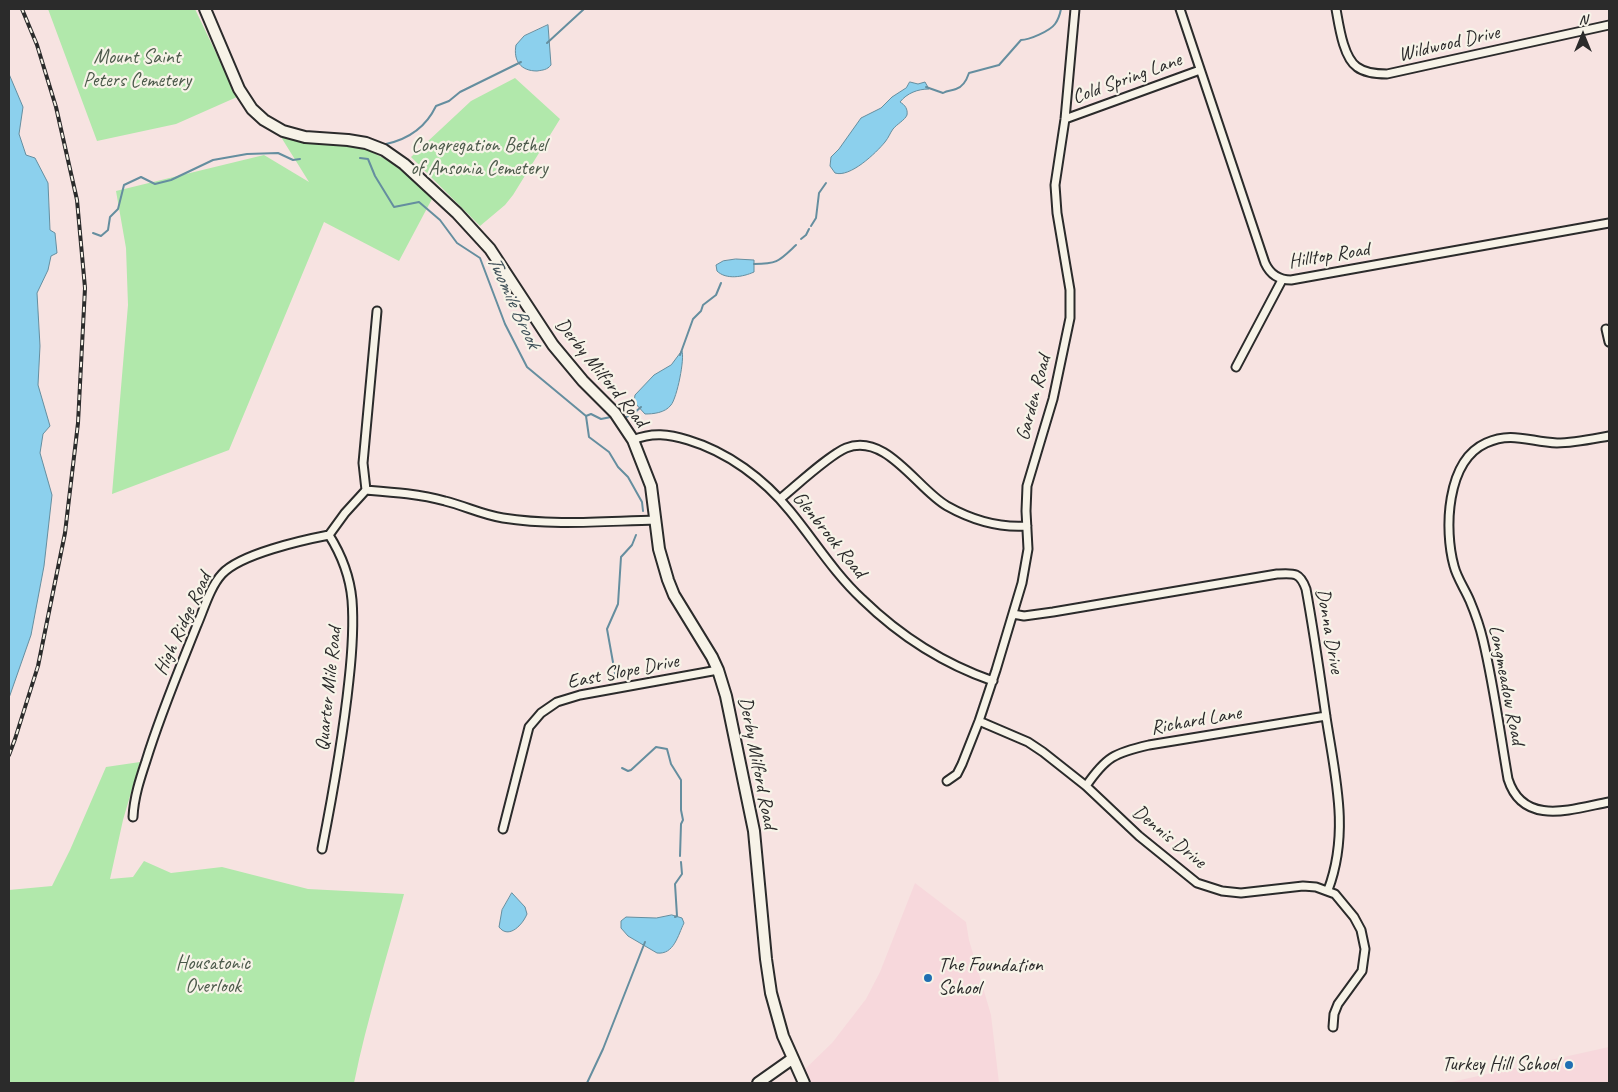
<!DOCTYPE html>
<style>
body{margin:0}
#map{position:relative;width:1618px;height:1092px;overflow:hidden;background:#f7e3e1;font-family:Caveat,sans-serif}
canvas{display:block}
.frame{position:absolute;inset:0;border:10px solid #2b2b2b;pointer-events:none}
.north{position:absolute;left:1558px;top:10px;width:50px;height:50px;-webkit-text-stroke:4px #f7f3e8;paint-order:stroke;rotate:0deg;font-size:14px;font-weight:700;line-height:20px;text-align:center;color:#2b2b2b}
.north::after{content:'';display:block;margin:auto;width:18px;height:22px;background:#2b2b2b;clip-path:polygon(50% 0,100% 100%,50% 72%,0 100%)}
</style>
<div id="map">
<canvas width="1618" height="1092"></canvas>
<div class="frame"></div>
<div class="north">N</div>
</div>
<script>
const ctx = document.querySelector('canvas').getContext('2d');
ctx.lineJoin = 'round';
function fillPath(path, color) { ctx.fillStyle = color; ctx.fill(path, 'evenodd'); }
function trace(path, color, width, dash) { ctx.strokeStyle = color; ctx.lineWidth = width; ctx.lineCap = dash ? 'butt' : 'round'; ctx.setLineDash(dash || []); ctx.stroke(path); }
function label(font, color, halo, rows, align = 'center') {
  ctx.font = font + ' Caveat,sans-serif'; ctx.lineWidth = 4.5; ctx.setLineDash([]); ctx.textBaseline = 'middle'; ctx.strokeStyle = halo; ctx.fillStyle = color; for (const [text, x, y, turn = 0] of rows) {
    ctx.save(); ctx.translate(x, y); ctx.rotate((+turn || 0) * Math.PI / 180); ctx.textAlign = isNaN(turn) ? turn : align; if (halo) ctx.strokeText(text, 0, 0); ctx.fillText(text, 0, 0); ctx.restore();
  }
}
fillPath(new Path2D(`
 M 915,883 L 966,922 L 969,940 L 991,1015 L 999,1083 L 808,1083 L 803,1071 L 832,1043 L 866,999 L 880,972 Z
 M 1609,1047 L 1609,1083 L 1447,1083 Z`), '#f7d8dc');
fillPath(new Path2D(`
 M 48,9 L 195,9 L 237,97 L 176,124 L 97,141 Z
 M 515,78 L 560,119 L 513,195 L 505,205 L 480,226 L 411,157 L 471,101 Z
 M 281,137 C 303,142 325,142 347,145 C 382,150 407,174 433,197 L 399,261 L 324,222 L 229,450 L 112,494 L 128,305 L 126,248 L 116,191 L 264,155 L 309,182 Z
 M 140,762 L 123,820 L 110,879 L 133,877 L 144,861 L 171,873 L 222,867 L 308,889 L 404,894 C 387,957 367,1019 354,1083 L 9,1083 L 9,890 L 52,886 L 70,850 L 106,767 Z`), '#b1e8ab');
const water = new Path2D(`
 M 548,25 L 551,65 C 547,70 543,70 537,71 C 521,71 513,61 516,45 L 524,36 Z
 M 9,74 L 23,107 L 19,134 L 26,155 L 35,158 L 48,183 L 50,230 L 55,233 L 57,253 L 51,256 L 48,270 L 37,293 L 40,346 L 38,385 L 50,426 L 43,434 L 40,453 L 52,495 L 44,566 L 31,635 L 9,698 Z
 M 910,82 L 918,84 L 925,82 L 929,89 C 918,89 907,93 900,102 C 905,105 908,109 907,115 C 905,120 897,124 893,129 C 890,133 889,137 885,142 C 876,153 850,178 835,173 L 830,166 L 831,157 L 839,149 L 861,118 L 881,108 L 892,97 L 906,88 Z
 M 736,259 L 754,260 L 754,272 C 743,277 726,280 717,271 L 716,265 L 723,261 Z
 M 682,351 C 685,358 677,398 671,405 C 665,413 653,414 645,414 L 634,402 L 635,395 L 654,375 L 671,365 Z
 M 512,893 L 525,907 L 527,914 C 523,924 509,940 499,927 L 502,910 Z
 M 672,915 L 682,918 L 684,923 C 678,935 674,955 657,953 L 628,936 L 621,928 L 621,921 L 626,917 L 656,918 Z`);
fillPath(water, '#8cd0ed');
trace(water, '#658e9f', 1);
trace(new Path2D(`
 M 547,43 L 584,9
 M 926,87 L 943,93 C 948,90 951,91 956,89 C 963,87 967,79 969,73 L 999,65 L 1021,40 C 1029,40 1050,31 1055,24 C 1058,20 1060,14 1061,9
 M 386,144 C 409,139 426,127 436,106 L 449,101 L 460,92 L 521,62
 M 360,158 L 368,159 L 375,176 L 394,207 L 419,202 L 440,220 L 457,243 L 480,258 L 505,324 L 527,367 L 586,416 L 591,414 L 601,419 L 611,417
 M 811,226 L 816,218 L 819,193 L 826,183
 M 93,233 L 101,236 L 108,230 L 110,217 L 118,209 L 124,185 L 141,177 L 155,184 L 171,180 L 213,160 L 247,154 L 278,153 L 293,160 L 300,159
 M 801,239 L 806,235 L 809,229
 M 754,264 C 778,264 779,261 796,245
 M 680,355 L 693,319 L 701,311 L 703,305 L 716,295 L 721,283
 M 586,416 L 589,437 L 609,452 L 618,467 L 628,477 L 642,502 L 643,511
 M 626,417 L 633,414 L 641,407
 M 616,679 L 607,629 L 618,604 L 621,557 L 632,545 L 636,535
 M 622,768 L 628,771 L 631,770 L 656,747 L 667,749 L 671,764 L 681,780 L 681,810 L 683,820 L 681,824 L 680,856
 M 675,917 L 677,916 L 675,884 L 682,874 L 681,862
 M 587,1083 L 603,1049 L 645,942`), '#658e9f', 2);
const minor = new Path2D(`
 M 1180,9 L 1265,263 C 1270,274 1279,280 1291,280 L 1609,223
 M 1336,9 C 1339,25 1343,57 1357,67 C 1365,73 1378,74 1387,74 L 1609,25
 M 1065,119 L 1200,70
 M 1606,329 L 1609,342
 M 1236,367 L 1282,280
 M 1609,436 C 1592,439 1574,443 1557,443 C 1530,442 1512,431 1486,443 C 1446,461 1444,530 1454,566 C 1457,578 1465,589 1470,601 C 1475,613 1480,627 1483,640 C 1494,686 1500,733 1508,779 C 1523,827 1572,809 1609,802
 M 633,440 C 652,432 669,434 688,440 C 728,452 764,479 790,511 C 814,540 834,573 862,599 C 899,635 944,664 993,681
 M 366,490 L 363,463 L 377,311
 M 780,499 C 796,486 829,455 846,448 C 886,432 917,489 947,506 C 972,520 998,528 1027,526
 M 1013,614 L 1024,616 L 1053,612 L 1277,574 C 1294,573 1300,572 1306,589 C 1314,632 1320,675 1326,717 C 1335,776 1350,832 1328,890
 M 979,721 L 1028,742 L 1043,752 L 1086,786 L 1139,836 L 1197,883 L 1222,891 L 1241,893 L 1303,886 L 1316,887 L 1335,894 L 1354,917 L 1361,930 L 1365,949 L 1362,971 L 1338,1004 L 1334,1014 L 1333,1027
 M 947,781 L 957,774 L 962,764 L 979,721 L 996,670 L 1022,583 L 1028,549 L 1026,511 L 1027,486 L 1053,399 L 1070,318 L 1070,290 L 1057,213 L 1055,185 L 1065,119 L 1075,9
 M 1086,786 C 1106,757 1114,753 1149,745 L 1326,716
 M 133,817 C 134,797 140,779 146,761 C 160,715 179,670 197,625 C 204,609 210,587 222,574 C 240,554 303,540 329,535 L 345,513 L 366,490 C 392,492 420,494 445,501 C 465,506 483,515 503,518 C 553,526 606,521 656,520
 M 503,829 L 529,727 L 541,713 L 557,702 L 580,695 L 718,670
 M 322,849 C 333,793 343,737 349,680 C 352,653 354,626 352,600 C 350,578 341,554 329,535`);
const secondary = new Path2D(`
 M 205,9 L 239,89 L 252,109 L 264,120 L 283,131 L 305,137 L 348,140 L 366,143 L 384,150 L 404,164 L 457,213 L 490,249 L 553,345 L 583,381 L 615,413 L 633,440 L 651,486 L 659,549 L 668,580 L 674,595 L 712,657 L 718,670 L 726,696 L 754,831 L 766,959 L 771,993 L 783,1036 L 804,1083
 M 758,1083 L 792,1059`);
trace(minor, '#2b2b2b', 11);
trace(secondary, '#2b2b2b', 14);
trace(minor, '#f7f3e8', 7);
trace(secondary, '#f7f3e8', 10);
const rail = new Path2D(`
 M 9,755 L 15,739 L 38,666 L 65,533 L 78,423 L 85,288 L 77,200 L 56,107 L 37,45 L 22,9`);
trace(rail, '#2b2b2b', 4);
trace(rail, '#f7f3e8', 2, [5.5]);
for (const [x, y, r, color] of [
 [928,978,5,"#1f6fb2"],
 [1569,1065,5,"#1f6fb2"]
]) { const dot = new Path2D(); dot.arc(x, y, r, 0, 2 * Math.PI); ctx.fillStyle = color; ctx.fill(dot); trace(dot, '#f7f3e8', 2); }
label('20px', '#2b2b2b', '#f7f3e8', [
 ["Wildwood Drive",1449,44,-13],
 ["Cold Spring Lane",1127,79,-20],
 ["Hilltop Road",1329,256,-9],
 ["Derby Milford Road",601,373,51],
 ["Garden Road",1034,398,-75],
 ["Glenbrook Road",829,535,51],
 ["High Ridge Road",183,624,-65],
 ["Donna Drive",1329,631,80],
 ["East Slope Drive",623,672,-11],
 ["Longmeadow Road",1506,685,79],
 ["Quarter Mile Road",329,689,-84],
 ["Richard Lane",1196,721,-10],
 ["Derby Milford Road",757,763,79],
 ["Dennis Drive",1169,837,39]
]);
label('20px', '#4c5a4b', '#f7f3e8', [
 ["Mount Saint",137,58],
 ["Peters Cemetery",137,81],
 ["Congregation Bethel",479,146],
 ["of Ansonia Cemetery",479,169],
 ["Housatonic",213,964],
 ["Overlook",213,987]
]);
label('20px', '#2b2b2b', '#f7f3e8', [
 ["The Foundation",938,966],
 ["School",938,989],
 ["Turkey Hill School",1559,1065,"right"]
], 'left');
label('italic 21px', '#43545c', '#f7f3e8', [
 ["Twomile Brook",513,302,65]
]);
</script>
